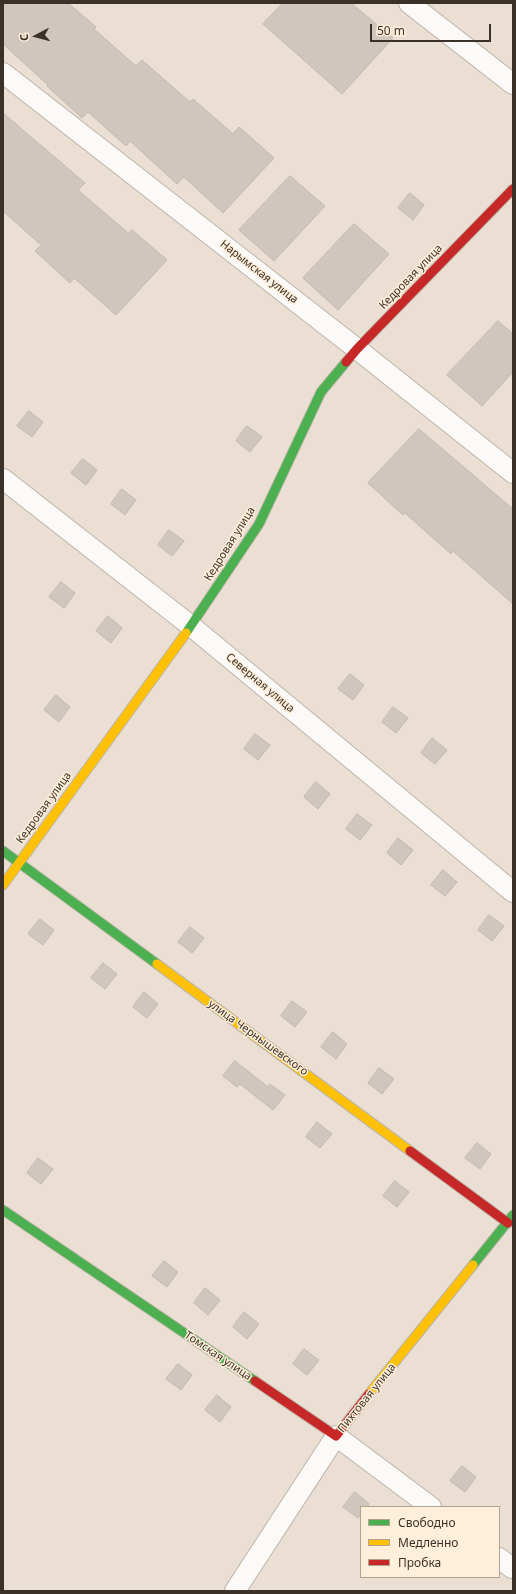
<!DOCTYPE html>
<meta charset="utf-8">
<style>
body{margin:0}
#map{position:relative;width:516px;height:1594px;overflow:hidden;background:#eadfd2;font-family:"Noto Sans",sans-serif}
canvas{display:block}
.frame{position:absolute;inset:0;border:4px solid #3a3228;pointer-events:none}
.legend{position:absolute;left:360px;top:1506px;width:140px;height:72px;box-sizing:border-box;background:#ffeed9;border:1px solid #b0a392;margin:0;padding:5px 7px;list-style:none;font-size:12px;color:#3a3228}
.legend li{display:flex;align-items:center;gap:8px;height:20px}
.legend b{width:20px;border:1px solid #b0a392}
.north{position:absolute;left:16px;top:16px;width:40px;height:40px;-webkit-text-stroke:3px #ffeed9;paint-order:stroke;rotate:264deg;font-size:11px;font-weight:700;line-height:16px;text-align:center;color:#3a3228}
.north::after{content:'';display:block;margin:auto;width:14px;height:18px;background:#3a3228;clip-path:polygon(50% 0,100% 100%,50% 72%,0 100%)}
.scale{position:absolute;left:370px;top:24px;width:121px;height:18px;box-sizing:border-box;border:2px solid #3a3228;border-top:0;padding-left:5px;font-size:12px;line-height:14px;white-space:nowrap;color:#3a3228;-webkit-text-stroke:3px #ffeed9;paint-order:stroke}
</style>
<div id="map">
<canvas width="516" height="1594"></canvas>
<div class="frame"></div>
<ul class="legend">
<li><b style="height:5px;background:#4caf50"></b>Свободно</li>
<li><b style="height:5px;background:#ffc107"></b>Медленно</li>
<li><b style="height:5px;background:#c62828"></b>Пробка</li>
</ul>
<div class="north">С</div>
<div class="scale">50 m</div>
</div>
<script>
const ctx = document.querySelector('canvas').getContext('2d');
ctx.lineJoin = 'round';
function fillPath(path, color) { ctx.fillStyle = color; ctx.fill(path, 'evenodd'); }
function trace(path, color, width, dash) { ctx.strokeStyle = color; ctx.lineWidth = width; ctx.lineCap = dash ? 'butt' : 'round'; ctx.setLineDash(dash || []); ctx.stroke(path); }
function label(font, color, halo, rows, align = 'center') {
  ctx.font = font + ' "Noto Sans",sans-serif'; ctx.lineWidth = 3; ctx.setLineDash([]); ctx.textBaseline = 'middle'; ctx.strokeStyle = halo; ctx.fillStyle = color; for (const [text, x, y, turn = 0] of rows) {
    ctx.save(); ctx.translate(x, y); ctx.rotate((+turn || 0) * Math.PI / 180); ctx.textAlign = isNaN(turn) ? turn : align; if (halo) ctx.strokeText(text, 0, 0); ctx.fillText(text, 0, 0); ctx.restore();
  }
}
const building = new Path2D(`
 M 3,3 L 68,3 L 96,27 L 94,29 L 136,66 L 142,60 L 190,102 L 193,99 L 233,134 L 239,127 L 274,158 L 223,213 L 184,177 L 177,184 L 130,141 L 126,146 L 88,112 L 82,118 L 47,86 L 48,85 L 3,44 Z
 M 283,3 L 351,3 L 393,38 L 342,94 L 263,24 Z
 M 3,113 L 85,183 L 78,190 L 128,233 L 132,230 L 167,260 L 116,315 L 74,278 L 70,283 L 35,251 L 41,245 L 3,211 Z
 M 290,176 L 325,206 L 274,261 L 239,230 Z
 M 410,193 L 424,205 L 413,220 L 398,208 Z
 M 354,224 L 389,254 L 338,310 L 303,278 Z
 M 498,321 L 513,334 L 513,372 L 482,406 L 447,375 Z
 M 29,411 L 43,422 L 32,437 L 17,426 Z
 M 247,426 L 262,437 L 250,452 L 236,441 Z
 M 419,429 L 513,509 L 513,604 L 453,551 L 451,554 L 405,513 L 403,515 L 368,483 Z
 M 83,459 L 97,470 L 86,485 L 71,473 Z
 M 122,489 L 136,500 L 125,515 L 111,504 Z
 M 169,530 L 184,541 L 172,556 L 158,545 Z
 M 61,582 L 75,593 L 64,608 L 49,597 Z
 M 108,616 L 122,628 L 111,643 L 96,631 Z
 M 350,674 L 364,685 L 353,700 L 338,689 Z
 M 56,695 L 70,707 L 59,722 L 44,710 Z
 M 393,707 L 408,718 L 396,733 L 382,722 Z
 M 255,734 L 270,745 L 258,760 L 244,749 Z
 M 432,738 L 447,750 L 435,764 L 421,753 Z
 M 316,782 L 330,794 L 318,809 L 304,797 Z
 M 357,814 L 372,825 L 360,840 L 346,829 Z
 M 398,838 L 413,850 L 401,865 L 387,853 Z
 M 443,870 L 457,882 L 445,896 L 431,885 Z
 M 489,915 L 504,926 L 492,941 L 478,930 Z
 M 40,919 L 54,930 L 43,945 L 28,934 Z
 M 190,927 L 204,938 L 192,953 L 178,942 Z
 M 103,963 L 117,974 L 105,989 L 91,978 Z
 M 144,992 L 158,1004 L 147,1018 L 133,1007 Z
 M 292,1001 L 307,1012 L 295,1027 L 281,1016 Z
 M 333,1032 L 347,1044 L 336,1059 L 321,1047 Z
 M 235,1061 L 268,1087 L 270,1084 L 285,1095 L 273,1110 L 240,1084 L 237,1087 L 223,1076 Z
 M 379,1068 L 394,1079 L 382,1094 L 368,1083 Z
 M 317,1122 L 332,1134 L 320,1148 L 306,1137 Z
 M 477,1143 L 491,1154 L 480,1169 L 465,1158 Z
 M 38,1158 L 53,1169 L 41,1184 L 27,1173 Z
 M 395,1181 L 409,1192 L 397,1207 L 383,1196 Z
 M 164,1261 L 178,1272 L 167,1287 L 152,1276 Z
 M 205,1288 L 220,1300 L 208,1315 L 194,1303 Z
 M 244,1312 L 259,1324 L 247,1339 L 233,1327 Z
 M 304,1349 L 319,1360 L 307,1375 L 293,1364 Z
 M 178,1364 L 192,1375 L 181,1390 L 166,1379 Z
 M 217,1395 L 231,1407 L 220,1422 L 205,1410 Z
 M 462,1466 L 476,1477 L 465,1492 L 450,1481 Z
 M 355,1492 L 369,1504 L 367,1507 L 361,1507 L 361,1514 L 358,1518 L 343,1507 Z`);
fillPath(building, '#cfc7bd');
trace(building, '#c1b8ae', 1);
const street = new Path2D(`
 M 409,3 L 513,84
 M 3,73 L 357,349 L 513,473
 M 3,479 L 191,626 L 513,892
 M 499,1558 L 512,1568
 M 235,1591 L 336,1436 L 431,1507`);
const fast = new Path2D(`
 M 186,633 L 259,524 L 321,392 L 346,362
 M 3,851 L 157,964
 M 3,1210 L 255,1381
 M 473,1265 L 513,1215`);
const slow = new Path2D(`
 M 3,885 L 186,633
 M 157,964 L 410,1151
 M 369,1394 L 473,1265`);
const jam = new Path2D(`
 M 346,362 L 357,349 L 513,189
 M 410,1151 L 508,1223
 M 255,1381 L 336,1436 L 369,1394`);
trace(street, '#bcb4aa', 22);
trace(fast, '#bcb4aa', 11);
trace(slow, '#bcb4aa', 11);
trace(jam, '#bcb4aa', 11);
trace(street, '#fcfaf8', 20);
trace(fast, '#4caf50', 9);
trace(slow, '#ffc107', 9);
trace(jam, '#c62828', 9);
label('11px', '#3a3228', '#ffeed9', [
 ["Нарымская улица",259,272,38],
 ["Кедровая улица",411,277,-46],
 ["Кедровая улица",230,544,-58],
 ["Северная улица",260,683,40],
 ["Кедровая улица",44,808,-54],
 ["улица Чернышевского",258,1038,36],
 ["Томская улица",218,1356,34],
 ["Пихтовая улица",367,1398,-51]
]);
</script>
